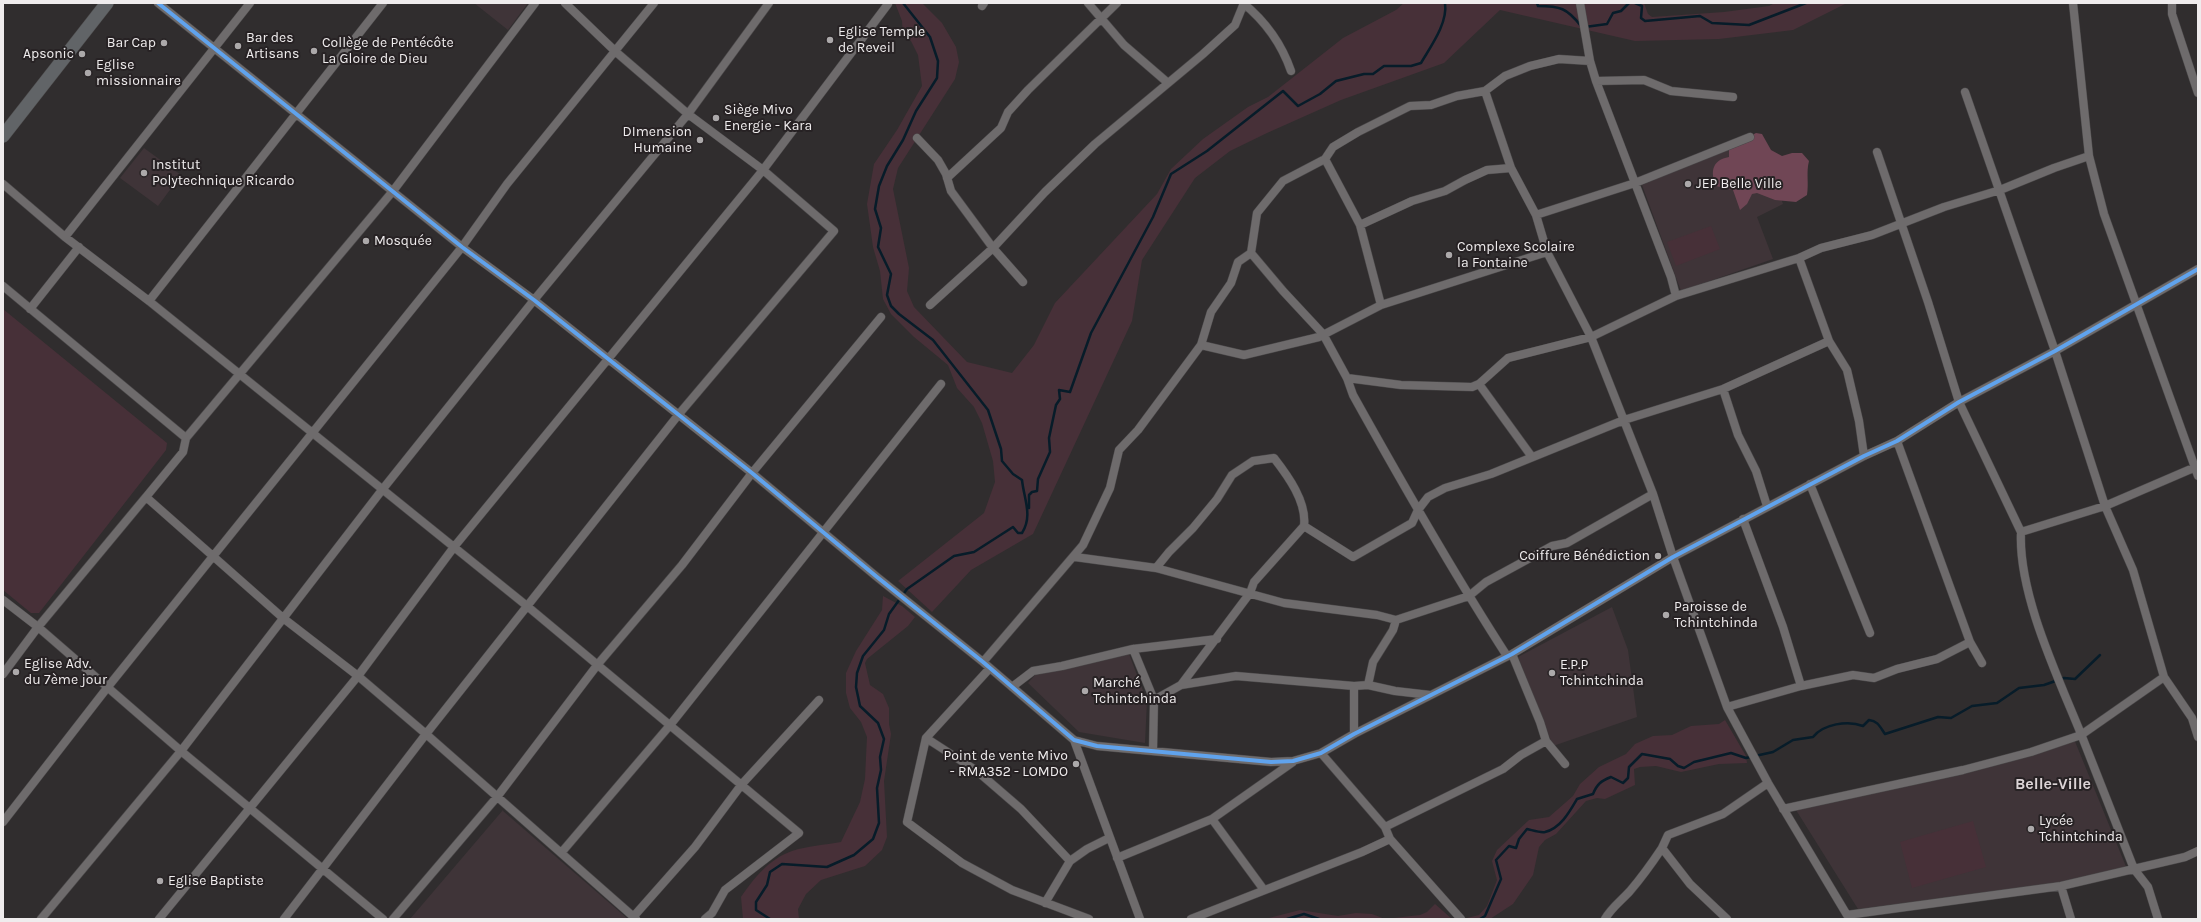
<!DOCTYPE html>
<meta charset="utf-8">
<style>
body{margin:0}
#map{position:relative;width:2201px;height:922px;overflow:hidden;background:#302d2e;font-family:Karla,sans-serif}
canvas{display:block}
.frame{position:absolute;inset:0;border:4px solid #efeced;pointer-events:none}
</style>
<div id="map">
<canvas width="2201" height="922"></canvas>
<div class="frame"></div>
</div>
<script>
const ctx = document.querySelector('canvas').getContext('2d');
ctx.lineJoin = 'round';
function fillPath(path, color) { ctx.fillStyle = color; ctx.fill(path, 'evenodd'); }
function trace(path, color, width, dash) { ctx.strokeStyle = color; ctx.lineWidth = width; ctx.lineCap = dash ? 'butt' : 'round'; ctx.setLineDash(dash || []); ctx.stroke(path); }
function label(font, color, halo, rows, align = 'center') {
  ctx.font = font + ' Karla,sans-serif'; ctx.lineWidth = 4; ctx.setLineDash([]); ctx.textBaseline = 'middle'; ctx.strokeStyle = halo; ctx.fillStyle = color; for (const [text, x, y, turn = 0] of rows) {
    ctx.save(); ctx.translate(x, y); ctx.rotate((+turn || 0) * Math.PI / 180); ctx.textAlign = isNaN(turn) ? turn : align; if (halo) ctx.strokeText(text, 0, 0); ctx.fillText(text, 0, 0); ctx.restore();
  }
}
fillPath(new Path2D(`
 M 474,3 L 528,3 L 508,30 Z
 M 1760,137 L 1783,204 L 1757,217 L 1773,259 L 1681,291 L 1642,185 L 1729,147 Z
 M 144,148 L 181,175 L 158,206 L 120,178 Z
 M 1612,607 L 1628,650 L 1637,717 L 1553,746 L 1518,657 Z
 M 1129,654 L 1147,701 L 1145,743 L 1079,732 L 1028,683 L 1035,675 Z
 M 2074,739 L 2127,869 L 2062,883 L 1858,909 L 1796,810 L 2032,756 Z
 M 503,810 L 503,811 L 628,919 L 410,919 Z`), '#3f3438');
fillPath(new Path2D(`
 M 895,3 L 922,3 L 942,23 L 956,47 L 959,62 L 955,79 L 898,168 L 893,189 L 909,268 L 907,291 L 914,307 L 967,362 L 1012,373 L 1034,345 L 1055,303 L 1157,194 L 1171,169 L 1203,139 L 1248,107 L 1268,97 L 1343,38 L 1396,10 L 1404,3 L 1644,3 L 1648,14 L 1652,17 L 1724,12 L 1769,6 L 1775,3 L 1847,3 L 1793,30 L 1719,39 L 1635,41 L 1500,10 L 1444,63 L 1341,100 L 1267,133 L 1230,151 L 1195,178 L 1142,260 L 1132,321 L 1033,534 L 971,570 L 932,612 L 898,581 L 984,513 L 995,482 L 993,461 L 982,423 L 974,407 L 957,388 L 948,365 L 914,337 L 891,314 L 883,299 L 880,271 L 873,247 L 867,204 L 874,164 L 897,130 L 922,86 L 918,55 L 911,41 L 903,35 L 902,21 Z
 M 1711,226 L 1720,249 L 1676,266 L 1667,242 Z
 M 3,309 L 167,443 L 166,450 L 39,613 L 31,613 L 3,590 Z
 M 883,596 L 902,606 L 915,617 L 908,626 L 867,659 L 865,663 L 870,685 L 883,694 L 889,708 L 889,724 L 891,734 L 884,781 L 887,837 L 882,850 L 865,866 L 821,880 L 806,894 L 798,909 L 799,919 L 743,919 L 741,897 C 754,878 769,859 792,851 C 807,846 825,845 841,842 L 860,802 L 865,779 L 866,757 L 867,737 L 861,722 L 850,708 L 846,693 L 846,673 L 856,651 L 882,610 Z
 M 1725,720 L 1746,756 L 1747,763 L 1719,764 L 1681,772 L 1656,766 L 1640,767 L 1634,769 L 1635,785 L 1605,799 L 1597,798 L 1586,801 L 1556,834 L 1545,840 L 1539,847 L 1533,875 L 1513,904 L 1490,919 L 1467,918 L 1479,915 L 1487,906 L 1497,880 L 1492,861 L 1497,850 L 1529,820 L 1549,817 L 1573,796 L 1580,784 L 1599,767 L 1626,754 L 1635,744 L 1653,736 L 1672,735 L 1691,726 L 1719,724 Z
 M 1973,821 L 1986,867 L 1912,888 L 1900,842 Z
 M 1435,904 L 1452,919 L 1265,919 L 1300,910 L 1338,916 L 1356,913 L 1372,914 L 1385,919 L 1420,915 L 1427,912 Z`), '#473038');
fillPath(new Path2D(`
 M 1756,133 L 1762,134 L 1771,150 L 1782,156 L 1792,153 L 1802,153 L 1809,161 C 1806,172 1809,183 1807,195 L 1796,202 L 1775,200 L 1757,193 L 1752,194 L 1747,204 L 1740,210 L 1733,190 L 1716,186 C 1710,172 1712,160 1729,157 L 1729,147 Z`), '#704655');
trace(new Path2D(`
 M 1537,3 L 1538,6 C 1560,6 1567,8 1581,26
 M 1635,3 L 1642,6 L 1641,18 L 1645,21 L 1700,16 L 1712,23 L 1749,25 L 1806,3
 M 1585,27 L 1607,24 L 1613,13 L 1621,11 L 1629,3
 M 1029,508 L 1029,495 L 1032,492 L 1037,491 L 1038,479 L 1050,452 L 1049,438 L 1056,405 L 1060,399 L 1059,390 L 1070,392 L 1091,333 L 1153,217 L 1171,174 L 1207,151 L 1283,91 L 1298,106 L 1320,94 L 1336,81 L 1364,74 L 1373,74 L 1384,66 L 1411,66 L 1421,63 C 1431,46 1448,23 1445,3
 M 770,919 L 756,910 L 756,902 L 767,885 L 770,872 L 782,864 L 827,867 L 854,855 L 873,839 L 879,823 L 877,788 L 881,770 L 880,757 L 884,739 L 878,723 L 860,706 L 856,687 L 857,673 L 863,656 L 884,630 L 889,614 L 907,589 L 954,556 L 974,552 L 1013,527 L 1018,533 L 1022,533 C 1033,516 1024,499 1022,480 L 1013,474 L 1002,461 L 1001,449 L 988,410 L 933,340 L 899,314 L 891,306 L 887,295 L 891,274 L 878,247 L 881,228 L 875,209 L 879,186 L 887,166 L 903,140 L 916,111 L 937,78 L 938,61 L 930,37 L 903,3
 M 1287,919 L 1304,914 L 1319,919
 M 1480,919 L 1485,916 L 1501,879 L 1496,860 L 1509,846 L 1516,848 L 1519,839 L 1527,829 C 1532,830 1540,833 1545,832 C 1561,828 1570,811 1577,799 L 1593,794 C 1597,784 1601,781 1611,777 L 1623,783 L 1628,778 L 1629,767 L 1642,754 L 1670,759 L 1678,766 L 1684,768 L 1694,762 L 1731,753 L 1746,758 L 1773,752 L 1793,740 L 1813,737 C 1823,724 1848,720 1863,726 L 1869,720 C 1878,721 1880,727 1885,734 L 1938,717 L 1951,718 L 1972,706 L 1997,703 L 2019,688 L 2044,685 L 2064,678 L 2075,679 L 2100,655`), '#071c29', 2.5);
const street = new Path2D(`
 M 158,3 L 462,247 L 534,300 L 752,473 L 877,577 L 983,662 L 1074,740 L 1097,746 L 1271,762 L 1293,761 L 1321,753 L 1354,734 L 1512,654 L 1673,557 L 1864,456 L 1897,441 L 1959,402 L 2055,351 L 2198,269
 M 1088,3 L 1124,45 L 1168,83
 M 1243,3 C 1265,21 1282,45 1291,71
 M 1580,3 L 1590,61 L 1596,81 L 1671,277 L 1676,296
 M 2073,3 L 2089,156 L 2104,214 L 2198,476
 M 2172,3 L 2172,14 L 2198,93
 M 982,6 L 984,3
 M 1596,81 L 1644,80 L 1671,91 L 1733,97
 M 1485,91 L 1511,168
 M 917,138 L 938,160 L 946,174 L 951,191 L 993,248 L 1023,282
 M 1877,152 L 1928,302 L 1959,402 L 2021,532 L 2105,506 L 2198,466
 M 1325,159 L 1360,225 L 1381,305
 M 947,178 L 1001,128 L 1008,112 L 1028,90 L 1117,3
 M 3,184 L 65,237 L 149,301 L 527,606 L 799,833 L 725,890 L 712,913 L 705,919
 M 1536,215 L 1635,183 L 1750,137
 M 1360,225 L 1412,201 L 1445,191 L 1465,180 L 1487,170 L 1511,168 L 1536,215 L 1547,252 L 1591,337 L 1653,494 L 1673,557 L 1727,707 L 1768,783 L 1847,915 L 2061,886 L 2185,857 L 2198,851
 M 65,237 L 250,3
 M 1251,253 L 1283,291 L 1323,334 L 1347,378 L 1353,395 C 1402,483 1452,571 1507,656
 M 1799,258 L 1829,341 L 1847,370 L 1859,421 L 1864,456
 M 3,286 L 186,438 L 183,452 L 146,497 L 283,618 L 358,676 L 426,734 L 636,919
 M 149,301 L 383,3
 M 930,305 L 993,248 L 1045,192 L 1095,144 L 1203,54 L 1235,25 L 1244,3
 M 30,309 L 79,247
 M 1201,345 L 1244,355 L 1319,337 L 1381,305 L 1547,252
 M 1347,378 L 1401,385 L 1472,387 L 1479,384 L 1508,358 L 1591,337 L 1676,296 L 1799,258 L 1821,248 L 1872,235 L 1944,207 L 2000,190 L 2054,168 L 2089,156
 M 1479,384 L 1532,457
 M 1723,389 L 1738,435 L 1756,471 L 1767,506
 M 186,438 L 393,191 L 535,3
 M 1897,441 L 1970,642 L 1982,663
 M 1810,484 L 1870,633
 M 1743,519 L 1783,627 L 1801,686
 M 1304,526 L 1353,557 L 1412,523 L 1418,510 L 1428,497 L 1445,488 L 1491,474 L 1624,420 L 1723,389 L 1829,341
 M 2021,532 C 2018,594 2058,677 2081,734 C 2099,779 2116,824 2134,869 L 2148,887 L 2158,919
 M 1075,557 L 1156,568 L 1284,603 L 1377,615 L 1396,620 L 1469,596 L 1486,582 L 1552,546 L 1567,543 L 1653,494
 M 1156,568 L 1169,552 L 1193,528 L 1217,499 L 1232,475 L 1253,461 L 1274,458 C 1288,476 1307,502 1304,526 L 1254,582 L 1250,593 L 1181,685
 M 3,600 L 38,627 L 181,751 L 383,919
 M 1133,649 L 1154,700 L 1153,751
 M 1512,654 L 1540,722 L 1546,741 L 1565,764
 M 983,662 L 1083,545 L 1110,488 L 1119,450 L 1138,430 L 1201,345 L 1211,312 L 1231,283 L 1238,262 L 1251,253 L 1257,213 L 1283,181 L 1325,159 L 1333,147 L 1358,132 L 1410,106 L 1431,105 L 1457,96 L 1485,91 L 1505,76 L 1530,66 L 1559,59 L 1590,61
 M 990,668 L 926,738 L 907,822 L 962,863 L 1012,890 L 1089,919
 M 3,674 L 38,627 L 146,497
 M 2164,677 L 2192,718 L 2198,737
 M 1368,685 L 1395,691 L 1430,695
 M 1354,686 L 1368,685 L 1373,662 L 1393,630 L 1396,620
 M 1012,687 L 1033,671 L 1062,666 L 1133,649 L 1217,639
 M 1154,700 L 1181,685 L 1236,676 L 1354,686 L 1354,734
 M 1727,707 L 1801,686 L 1853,675 L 1874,678 L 1897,669 L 1937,659 L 1970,642
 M 926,738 L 977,771 L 1021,809 L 1070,861
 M 1074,740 L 1140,919
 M 1321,753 L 1385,827 L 1390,839 L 1461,919
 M 1783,809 L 1963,770 L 2031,752 L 2081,735 L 2164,677 L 2133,570 L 2105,506 L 2055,351 L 1965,92
 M 1212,819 L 1264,890
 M 3,822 L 107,688 L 462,247 L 507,184 L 654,3
 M 1385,827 L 1503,769 L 1521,755 L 1546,741
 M 561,853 L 671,724 L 941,384
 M 1117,858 L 1212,819 L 1293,762
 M 2061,886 L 2071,919
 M 1045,903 L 1070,861 L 1087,849 L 1109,838
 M 634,916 L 695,847 L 742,784 L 819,700
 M 41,919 L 181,751 L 382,490 L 534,300 L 688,114 L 769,3
 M 159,919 L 358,676 L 454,547 L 763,170 L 888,4
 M 284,919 L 426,734 L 679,414 L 834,231 L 763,170 L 688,114 L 616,52 L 565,3
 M 393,919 L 497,797 L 598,664 L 682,565 L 752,473 L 881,317
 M 1191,919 L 1362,852 L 1390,839
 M 1605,919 C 1611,908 1621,901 1630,891 C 1642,877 1652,863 1662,848
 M 1727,919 L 1690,884 L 1662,848 L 1668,835 L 1723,814 L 1768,783`);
const primary = new Path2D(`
 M 3,136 L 107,3`);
trace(street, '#4b494a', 9);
trace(primary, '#4b494a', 14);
trace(street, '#6e6b6c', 8);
trace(primary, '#616467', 13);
trace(new Path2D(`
 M 158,3 L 462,247 L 534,300 L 752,473 L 877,577 L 983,662 L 1074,740 L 1097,746 L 1271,762 L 1293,761 L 1321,753 L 1354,734 L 1512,654 L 1673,557 L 1864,456 L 1897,441 L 1959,402 L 2055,351 L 2198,269`), '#60a3ed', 4);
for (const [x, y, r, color] of [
 [830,40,4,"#aca9aa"],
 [164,43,4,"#aca9aa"],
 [238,46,4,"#aca9aa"],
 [314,51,4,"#aca9aa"],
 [82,54,4,"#aca9aa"],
 [88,73,4,"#aca9aa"],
 [716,118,4,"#aca9aa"],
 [700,140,4,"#aca9aa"],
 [144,173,4,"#aca9aa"],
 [1688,184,4,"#aca9aa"],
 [366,241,4,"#aca9aa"],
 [1449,255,4,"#aca9aa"],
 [1658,556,4,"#aca9aa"],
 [1666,615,4,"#aca9aa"],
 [16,672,4,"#aca9aa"],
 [1552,673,4,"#aca9aa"],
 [1085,691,4,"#aca9aa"],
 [1076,764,4,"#aca9aa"],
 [2031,829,4,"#aca9aa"],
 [160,881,4,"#aca9aa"]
]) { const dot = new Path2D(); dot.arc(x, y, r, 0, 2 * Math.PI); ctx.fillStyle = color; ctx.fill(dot); trace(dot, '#272224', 1.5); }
label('14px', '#efeced', '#272224', [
 ["Eglise Temple",838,32],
 ["de Reveil",838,48],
 ["Bar des",246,38],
 ["Artisans",246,54],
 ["Bar Cap",156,43,"right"],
 ["Collège de Pentécôte",322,43],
 ["La Gloire de Dieu",322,59],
 ["Apsonic",74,54,"right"],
 ["Eglise",96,65],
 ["missionnaire",96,81],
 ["Siège Mivo",724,110],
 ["Energie - Kara",724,126],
 ["DImension",692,132,"right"],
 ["Humaine",692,148,"right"],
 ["Institut",152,165],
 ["Polytechnique Ricardo",152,181],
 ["JEP Belle Ville",1696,184],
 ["Mosquée",374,241],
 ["Complexe Scolaire",1457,247],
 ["la Fontaine",1457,263],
 ["Coiffure Bénédiction",1650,556,"right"],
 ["Paroisse de",1674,607],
 ["Tchintchinda",1674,623],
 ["Eglise Adv.",24,664],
 ["du 7ème jour",24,680],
 ["E.P.P",1560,665],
 ["Tchintchinda",1560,681],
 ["Marché",1093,683],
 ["Tchintchinda",1093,699],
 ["Point de vente Mivo",1068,756,"right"],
 ["- RMA352 - LOMDO",1068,772,"right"],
 ["Lycée",2039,821],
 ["Tchintchinda",2039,837],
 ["Eglise Baptiste",168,881]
], 'left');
label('bold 16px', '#dcd4d6', '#272224', [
 ["Belle-Ville",2053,784]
]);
</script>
